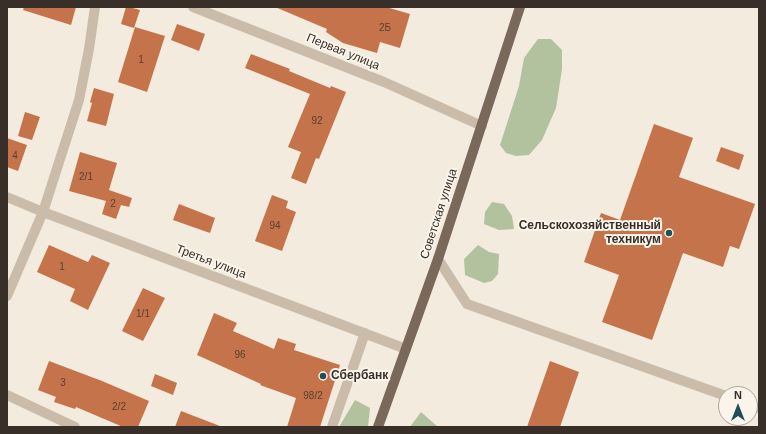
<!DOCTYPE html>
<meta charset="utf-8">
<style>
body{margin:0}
#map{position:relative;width:766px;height:434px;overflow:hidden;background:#f2ebde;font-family:Arial,sans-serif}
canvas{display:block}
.frame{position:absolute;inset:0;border:8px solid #382f29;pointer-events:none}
.north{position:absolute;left:718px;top:386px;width:40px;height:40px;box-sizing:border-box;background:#faf4eb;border:1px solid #aca59d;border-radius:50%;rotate:0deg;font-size:11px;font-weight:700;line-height:16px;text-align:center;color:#382f29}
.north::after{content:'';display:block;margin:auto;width:14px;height:18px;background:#1f5059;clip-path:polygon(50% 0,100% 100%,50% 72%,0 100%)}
</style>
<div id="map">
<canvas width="766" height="434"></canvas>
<div class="frame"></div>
<div class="north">N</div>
</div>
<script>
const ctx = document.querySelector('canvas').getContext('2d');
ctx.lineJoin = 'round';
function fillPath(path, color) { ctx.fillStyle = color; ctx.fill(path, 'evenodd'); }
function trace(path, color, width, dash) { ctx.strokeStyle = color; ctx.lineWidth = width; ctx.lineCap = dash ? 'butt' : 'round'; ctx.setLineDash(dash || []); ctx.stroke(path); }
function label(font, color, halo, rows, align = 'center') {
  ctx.font = font + ' Arial,sans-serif'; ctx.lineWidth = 4; ctx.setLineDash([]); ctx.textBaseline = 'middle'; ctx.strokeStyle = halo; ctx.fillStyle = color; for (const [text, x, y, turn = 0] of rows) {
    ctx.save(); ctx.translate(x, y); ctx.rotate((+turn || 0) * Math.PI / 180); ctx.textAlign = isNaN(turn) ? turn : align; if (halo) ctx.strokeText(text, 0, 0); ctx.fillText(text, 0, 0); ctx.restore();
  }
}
fillPath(new Path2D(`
 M 538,39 L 551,39 L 562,50 L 562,69 L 556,108 L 542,140 L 529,155 L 516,156 L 506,153 L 500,145 L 519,86 L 524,58 Z
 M 492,202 L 504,204 L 512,216 L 514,229 L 499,230 L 484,224 L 485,212 Z
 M 478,245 L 489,252 L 499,254 L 498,274 L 492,281 L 484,283 L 465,275 L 464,259 Z
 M 355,400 L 370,408 L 368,427 L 339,427 Z
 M 421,412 L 438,427 L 410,427 Z`), '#b2c29e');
fillPath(new Path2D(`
 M 24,7 L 76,7 L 71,25 L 23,10 Z
 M 126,7 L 129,7 L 140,10 L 134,28 L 121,24 Z
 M 275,7 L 386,7 L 410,14 L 400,48 L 380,42 L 377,53 L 343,43 L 326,32 L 327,29 Z
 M 177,24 L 205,34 L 199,51 L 171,40 Z
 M 135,27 L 165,36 L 147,92 L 118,82 Z
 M 251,54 L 290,69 L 289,71 L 330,88 L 331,86 L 346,92 L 319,159 L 316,158 L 306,184 L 291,178 L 301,152 L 288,147 L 310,94 L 245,68 Z
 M 94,88 L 114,94 L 106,126 L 87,121 L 92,103 L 90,102 Z
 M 25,112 L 40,117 L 32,140 L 18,136 Z
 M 654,124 L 693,138 L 679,177 L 755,204 L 739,249 L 730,246 L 723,267 L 683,253 L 652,340 L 602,322 L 619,275 L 584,262 L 601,213 L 620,220 Z
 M 7,138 L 27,145 L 18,171 L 7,167 Z
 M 721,147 L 744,155 L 739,170 L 716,161 Z
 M 80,152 L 117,163 L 109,190 L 132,198 L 129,207 L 121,205 L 116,219 L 102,214 L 106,201 L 69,191 Z
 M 272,195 L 288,201 L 286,208 L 296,212 L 282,251 L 255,241 Z
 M 179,204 L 215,218 L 210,233 L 173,220 Z
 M 49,245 L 88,262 L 92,255 L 110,263 L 88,310 L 70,301 L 75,289 L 37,272 Z
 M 143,288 L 165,298 L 143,341 L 122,331 Z
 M 214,313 L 237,323 L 233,331 L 274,349 L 278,338 L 296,344 L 294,350 L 340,365 L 320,427 L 287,427 L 296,398 L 260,385 L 261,384 L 197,355 Z
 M 49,361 L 102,381 L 149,401 L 138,427 L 123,427 L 76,407 L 75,409 L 54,402 L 56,397 L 38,390 Z
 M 550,361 L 579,372 L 560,427 L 527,427 Z
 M 155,374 L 177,383 L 173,395 L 151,386 Z
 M 181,411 L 220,426 L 220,427 L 175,427 Z`), '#c5734a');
trace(new Path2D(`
 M 193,7 L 384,82 L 482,126
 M 7,197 L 43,212 L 406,349
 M 438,259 L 467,304 L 726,396
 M 7,296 L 43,212 L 79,100 L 89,49 L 95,7
 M 7,395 L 75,427
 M 750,405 L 759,408
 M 332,427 L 365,333`), '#cbbcaa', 10);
trace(new Path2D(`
 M 378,427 L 438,259 L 520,7`), '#7a685b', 10);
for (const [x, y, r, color] of [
 [669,233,4,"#1f5059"],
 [323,376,4,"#1f5059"]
]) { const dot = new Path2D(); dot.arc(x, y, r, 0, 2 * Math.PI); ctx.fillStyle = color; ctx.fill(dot); trace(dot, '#faf4eb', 1.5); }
label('10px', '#5b4031', null, [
 ["2Б",385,28],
 ["1",141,60],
 ["92",317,121],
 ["4",15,156],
 ["2/1",86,177],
 ["2",113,204],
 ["94",275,226],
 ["1",62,267],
 ["1/1",143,314],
 ["96",240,355],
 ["3",63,383],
 ["98/2",313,396],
 ["2/2",119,407]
]);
label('12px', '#382f29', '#faf4eb', [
 ["Первая улица",343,52,22],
 ["Советская улица",439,214,-72],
 ["Третья улица",211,262,21]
]);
label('bold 12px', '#382f29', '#faf4eb', [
 ["Сельскохозяйственный",661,226],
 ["техникум",661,240],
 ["Сбербанк",331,376,"left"]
], 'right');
</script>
